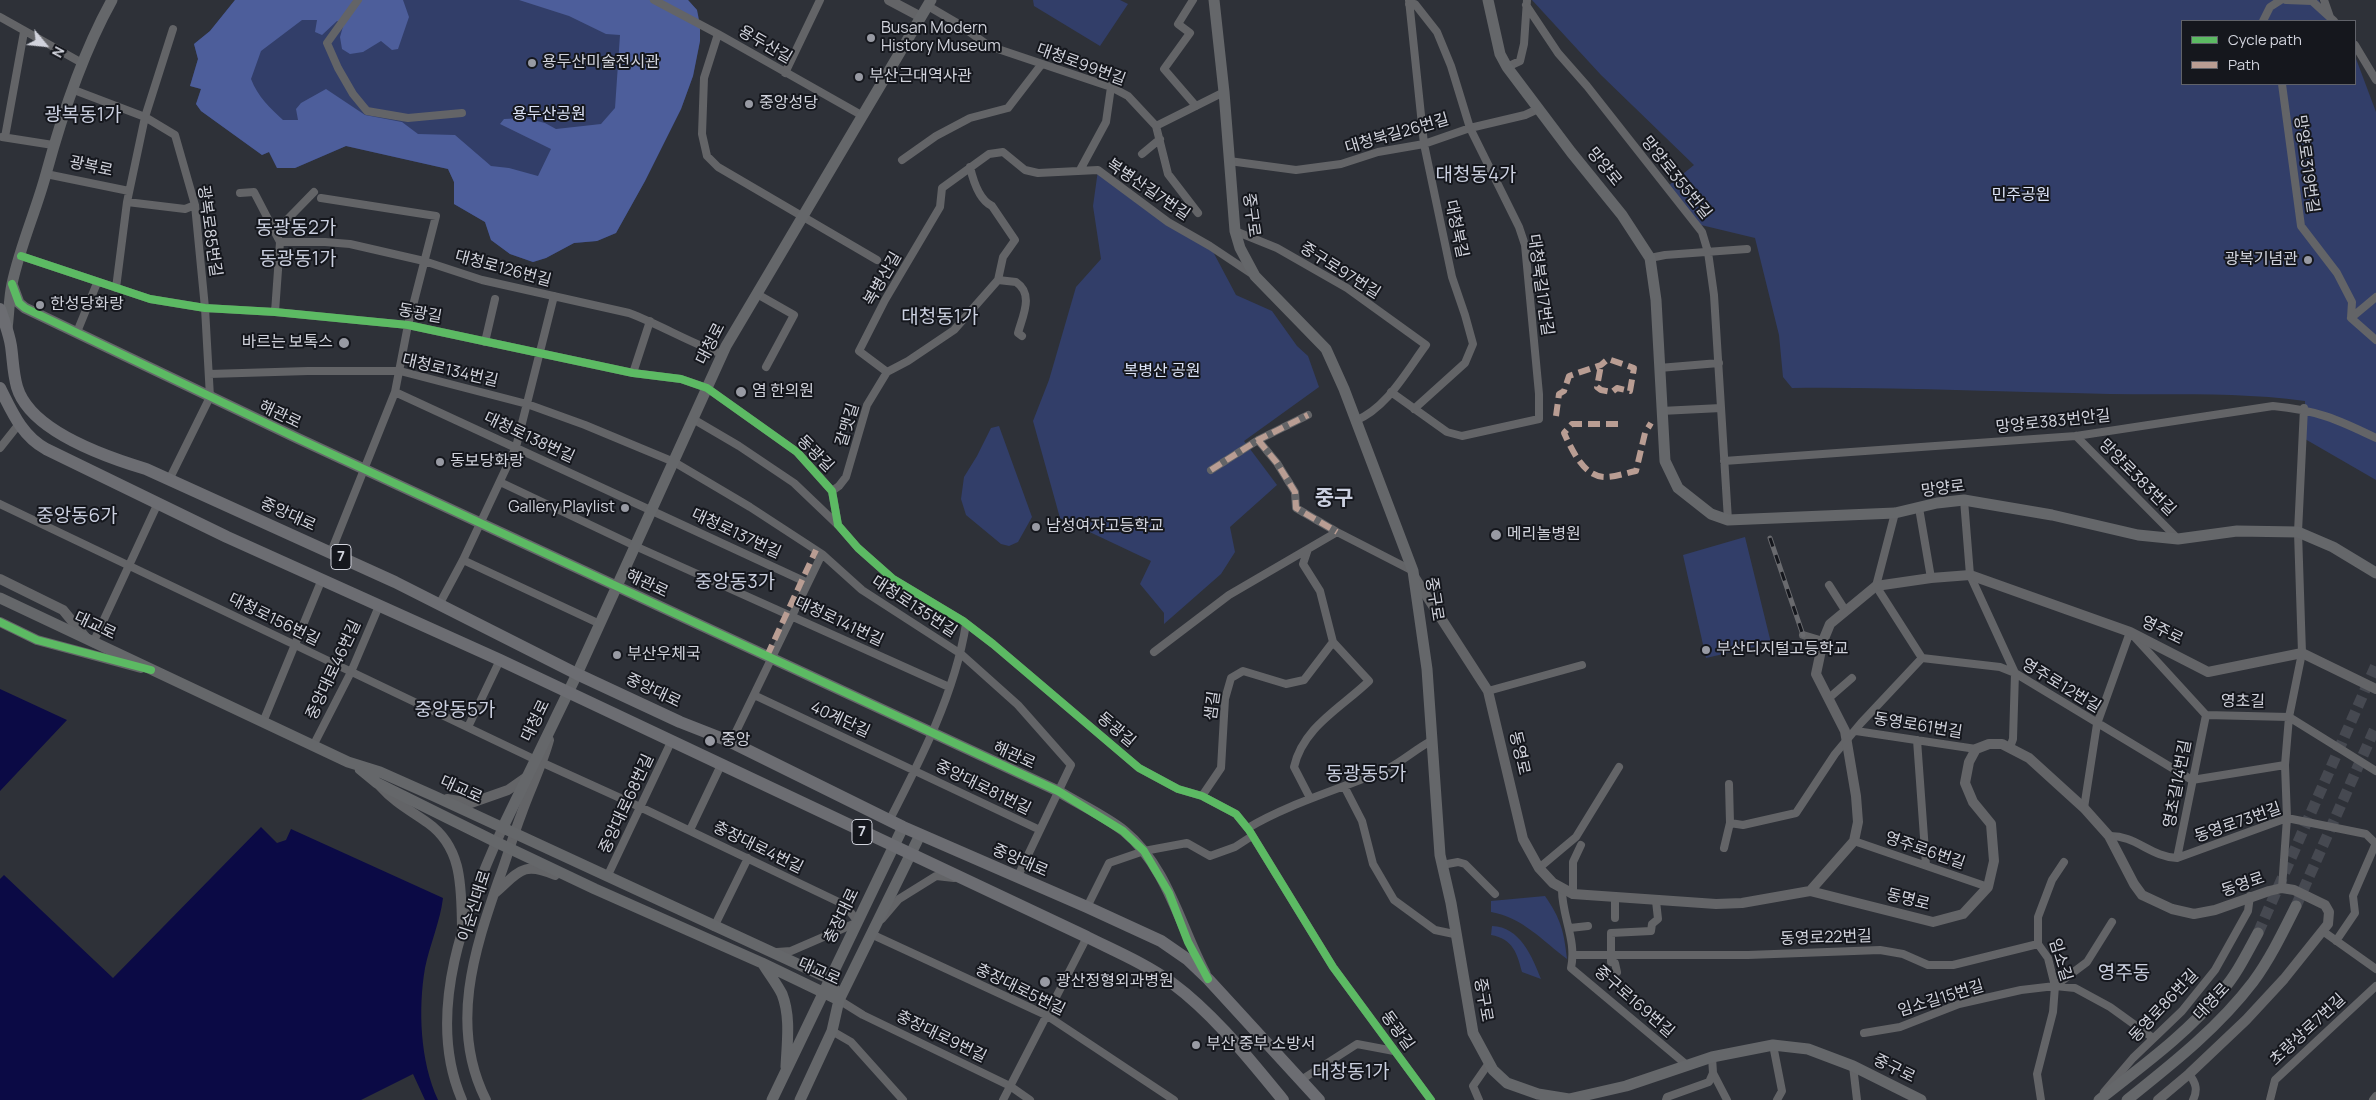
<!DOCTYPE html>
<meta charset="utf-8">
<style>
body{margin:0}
#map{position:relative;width:2376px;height:1100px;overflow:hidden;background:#2e3138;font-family:Manrope,sans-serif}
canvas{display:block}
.legend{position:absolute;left:2181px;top:20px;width:175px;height:65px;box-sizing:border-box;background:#15171d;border:1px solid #606269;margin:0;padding:6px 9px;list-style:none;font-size:15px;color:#d1d3dc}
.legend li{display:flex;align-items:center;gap:10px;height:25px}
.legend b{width:25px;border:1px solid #606269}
.north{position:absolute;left:20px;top:20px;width:50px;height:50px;-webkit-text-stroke:4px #15171d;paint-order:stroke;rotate:118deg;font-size:14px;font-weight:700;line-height:20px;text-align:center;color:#d1d3dc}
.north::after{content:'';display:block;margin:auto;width:18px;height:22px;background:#d1d3dc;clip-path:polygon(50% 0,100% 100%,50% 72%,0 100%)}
</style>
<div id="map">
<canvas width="2376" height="1100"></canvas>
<ul class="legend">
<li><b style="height:6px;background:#5cba63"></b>Cycle path</li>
<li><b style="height:6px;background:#b99d93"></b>Path</li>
</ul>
<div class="north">N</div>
</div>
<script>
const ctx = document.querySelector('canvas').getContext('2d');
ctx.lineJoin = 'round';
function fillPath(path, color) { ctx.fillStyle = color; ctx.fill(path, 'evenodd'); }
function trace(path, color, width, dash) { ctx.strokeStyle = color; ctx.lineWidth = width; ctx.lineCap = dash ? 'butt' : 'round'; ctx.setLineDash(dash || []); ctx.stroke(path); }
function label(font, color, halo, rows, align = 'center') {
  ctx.font = font + ' Manrope,"Noto Sans KR",sans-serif'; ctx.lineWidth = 4; ctx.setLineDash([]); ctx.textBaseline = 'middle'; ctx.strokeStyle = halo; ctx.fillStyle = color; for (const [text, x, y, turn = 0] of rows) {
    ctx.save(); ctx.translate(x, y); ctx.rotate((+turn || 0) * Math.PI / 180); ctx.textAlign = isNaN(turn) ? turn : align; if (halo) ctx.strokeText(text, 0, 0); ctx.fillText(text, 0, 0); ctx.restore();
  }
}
fillPath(new Path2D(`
 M 235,0 L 688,0 L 697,10 L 700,41 L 693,76 L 681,109 L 645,181 L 616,233 L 597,241 L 574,243 L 546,258 L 533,262 L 510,254 L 491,240 L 485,222 L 454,204 L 454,182 L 448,169 L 346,146 L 295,168 L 277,168 L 269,152 L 262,155 L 201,111 L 196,104 L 201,89 L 190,86 L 198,59 L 194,44 L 210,31 Z
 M 1033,0 L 1120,0 L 1128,4 L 1100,46 L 1034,6 Z
 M 1532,0 L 2319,0 L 2328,21 L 2182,21 L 2182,84 L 2355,84 L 2355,56 L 2376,112 L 2376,480 L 2305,439 L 2305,401 C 2240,392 2174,395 2109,394 C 2003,392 1898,387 1792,388 L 1783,377 L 1779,335 L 1755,238 L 1701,225 L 1668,186 L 1694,165 L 1601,75 Z
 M 1098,170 L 1168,222 L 1210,246 L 1236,295 L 1272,311 L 1297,346 L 1308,356 L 1319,387 L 1244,441 L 1277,485 L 1230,527 L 1235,552 L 1221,574 L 1164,624 L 1164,613 L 1140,584 L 1151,561 L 1060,518 L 1033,421 L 1049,380 L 1076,287 L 1101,259 L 1093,206 Z
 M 999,426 L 1032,517 L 1018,542 L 1009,546 L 1001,544 L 966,515 L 961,499 L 964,477 L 977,456 L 991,428 Z
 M 1745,537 L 1771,643 L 1706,658 L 1683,555 Z
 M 1545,896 C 1561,919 1564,932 1567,959 C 1543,941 1522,917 1491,912 L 1491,901 Z
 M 1492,926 C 1520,927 1532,956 1541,979 L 1522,972 C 1517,953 1513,939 1491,935 Z`), '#323e69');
fillPath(new Path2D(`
 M 235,0 L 403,0 L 409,17 L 398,49 L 392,50 L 381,41 L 363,52 L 350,54 L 342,49 L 340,37 L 344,23 L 337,21 L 322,35 L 315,32 L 317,20 L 302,20 L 261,51 L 251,79 C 258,97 270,108 283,120 L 298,120 L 296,109 L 301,103 L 326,89 L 365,115 L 402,122 L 418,134 L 455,135 L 491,166 L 509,168 L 538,176 L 551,149 L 500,124 L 504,119 L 525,118 L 545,123 L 556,129 L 601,124 L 615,108 L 620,35 L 606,34 L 569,16 L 519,0 L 688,0 L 697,10 L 700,25 L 700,41 L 693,76 L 681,109 L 645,181 L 616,233 L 597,241 L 574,243 L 546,258 L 533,262 L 510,254 L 491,240 L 485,222 L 454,204 L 454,182 L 448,169 L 346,146 L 295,168 L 277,168 L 269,152 L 262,155 L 201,111 L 196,104 L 201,89 L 190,86 L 198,59 L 194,44 L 210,31 Z`), '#4d5e9b');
fillPath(new Path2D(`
 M 0,689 L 67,720 L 0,791 Z
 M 261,827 L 277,843 L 286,840 L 291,829 L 443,898 C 440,922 430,944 425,968 C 418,1009 420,1061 438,1100 L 425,1100 L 413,1074 L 361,1100 L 0,1100 L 0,879 L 4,875 L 113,978 Z`), '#0b0a45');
trace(new Path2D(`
 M 2296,906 L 2376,726
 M 2258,933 L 2376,665`), '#464951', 11, [11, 5.5]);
trace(new Path2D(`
 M 358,0 L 327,43 L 338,68 L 353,94 L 367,111 L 408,118 L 462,113
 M 654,0 L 718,34 L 863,116
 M 1193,0 L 1178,24 L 1190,33 L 1164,69 L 1196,106
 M 1409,0 L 1424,144 L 1452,277 L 1465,315 L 1473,344 L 1465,363 L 1414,409
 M 2286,0 L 2312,1 L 2334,21
 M 2324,0 L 2330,17
 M 1526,5 L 1558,53 L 1587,86 L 1702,232 L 1708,252 L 1714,295 L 1728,520
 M 928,6 L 957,23 L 989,46 L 1111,87 L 1128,96 L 1156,126 L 1168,174 L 1198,213
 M 0,17 L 82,63
 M 2263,21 L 2270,7 L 2281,0
 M 718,34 L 704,78 L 702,134 L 707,156 L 718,167 L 877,260
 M 2355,45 L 2376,80
 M 1507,67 L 1520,61 L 1524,44 L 1527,0
 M 785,73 L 820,0
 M 2282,84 L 2301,226 L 2337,273 L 2352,302 L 2351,318 L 2376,340
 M 74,90 L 145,117 L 175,135 L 195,205 L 205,308 L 210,397 L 169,480
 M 1156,126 L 1224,92
 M 2,137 L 53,145
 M 5,137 L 24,32
 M 1142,154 L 1160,139
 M 902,160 L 936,136 L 970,118 L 1008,108 L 1041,65
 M 1229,161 L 1296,170 L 1341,164 L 1378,152 L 1424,144 L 1470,128 L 1525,115 L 1538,109
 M 1080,170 L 1106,122 L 1111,87
 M 46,174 L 129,191
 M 240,193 L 254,192 L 280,242 L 325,242 L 350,244 L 424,261 L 482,280 L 629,313 C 661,325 690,343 722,354
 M 321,198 L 436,216 L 408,325 L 395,392 L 331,552
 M 127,202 L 185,209 L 195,205
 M 276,231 L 314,192
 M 1235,231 L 1277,248 L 1347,288 L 1426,345 C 1406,372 1387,408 1355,421
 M 21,256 L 150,299 L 205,308 L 275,312 L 408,325 L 633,373 L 681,379 L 707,388 L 797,452 L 832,491 L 838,525 L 858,548 L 893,579 L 963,621 L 993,644 L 1139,768 L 1178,789 L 1202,796 L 1236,814 L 1249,830 L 1333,967 L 1431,1100
 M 1650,258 L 1665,255 L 1747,249
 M 998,280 L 1016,282 C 1034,294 1023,315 1018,333 L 1022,336
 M 116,288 L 127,202 L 145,117 L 173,29
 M 757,294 L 794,315 L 766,367
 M 275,312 L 280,242
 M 2351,318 L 2376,297
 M 77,332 L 97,283
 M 485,342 L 495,299
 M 1659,368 L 1719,363
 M 887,372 L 859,351 L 885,300 L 940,207 L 942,188 L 989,154 L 1003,152 L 1025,170 L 1038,173 L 1098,170 L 1168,222 L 1210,246 L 1252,274
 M 633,373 L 650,321
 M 209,374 L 308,371 L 400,371 L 527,404 L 585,425 L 674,462 L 750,507 L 822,554 L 862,590 L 961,654 L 1018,705 L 1071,765 L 1017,878
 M 395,392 L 808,583
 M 1391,392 L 1447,432 L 1462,436 L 1539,419 L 1539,394 L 1525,245 L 1519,227 L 1470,128 L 1451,66 L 1437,32 L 1415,4 L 1409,4
 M 1661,411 L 1721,408
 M 693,419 L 739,446 L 794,483 L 838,525
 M 2076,436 L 2178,539
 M 1258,440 L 1277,463 L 1295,492 L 1296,508 L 1337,532
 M 0,448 L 19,424
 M 1724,461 L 2076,436 L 2273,406 C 2316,410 2337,419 2376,438
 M 1211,470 L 1258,440 L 1308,415
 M 500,482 L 635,546 L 949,687
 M 832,491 L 839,486 L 846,477 L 867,405 L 887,372 L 908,361 L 954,330 L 998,280 L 1003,257 L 1015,240 L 992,206 C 979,200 973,180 970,167
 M 1964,500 L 1970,575 L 2015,673 L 2013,739 L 2010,747
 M 0,504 L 536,760
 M 1919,508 L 1931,578
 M 1895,513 L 1876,586 L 1922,658
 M 1308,549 L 1303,564 L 1320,591 L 1333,642 L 1369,681 C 1341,708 1303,727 1294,767 L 1310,798
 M 463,560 L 600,624
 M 1829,585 L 1845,610
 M 440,603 L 463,560 L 516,447 L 554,296
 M 1803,635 L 1823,641
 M 93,643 L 158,503
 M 1154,652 L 1229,595 L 1337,532 L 1413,571
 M 1488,691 L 1582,665
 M 754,695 L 1040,830
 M 1829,698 L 1852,678
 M 263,722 L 322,579
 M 468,727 L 500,660
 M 1856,731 L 1976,749
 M 1917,740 L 1926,865
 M 731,742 L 822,554
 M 313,746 L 351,672 L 379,606
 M 543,763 L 640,807 L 845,905 L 858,922 L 791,951 L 777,952
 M 1344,786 L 1362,821 L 1373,864 L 1394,900 L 1435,930 L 1454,934
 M 1202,796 L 1221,768 L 1225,699 L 1231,678 L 1243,671 L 1286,684 L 1304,680 L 1333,642
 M 2084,808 L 2097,724 L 2130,632 L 2206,715 L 2289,717 L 2376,771
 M 889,821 C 921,759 955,693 966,624
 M 1730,823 L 1743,825 L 1796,813 L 1835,754 L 1861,723 L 1922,658 L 2000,667 L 2015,673 L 2192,780 L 2285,765
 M 1248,828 C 1292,802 1342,789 1389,768 C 1404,760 1416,749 1431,741
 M 690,830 L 721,765
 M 2109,836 C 2135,835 2151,857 2177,858 L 2287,818 L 2366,834 L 2376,844
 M 1854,841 L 1988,887
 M 1724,848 L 1730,823 L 1729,784
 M 2177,858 L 2206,715
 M 1442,865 L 1458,862 L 1465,864 L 1495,894
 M 1539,868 L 1576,837 L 1619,767
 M 607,877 L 671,742
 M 2282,888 L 2287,818 L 2285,765 L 2289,717 L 2302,653 L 2298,532 L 2304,408
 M 1562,890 C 1562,917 1577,940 1571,968 L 1688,1066
 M 1573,894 L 1573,862 L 1581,845
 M 1615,898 L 1615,918
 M 1087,907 L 1109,863 L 1144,851 L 1187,843 L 1210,856 L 1235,847 L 1252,836
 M 882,919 L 899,899 L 936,876 L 954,878
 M 714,927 L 748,858
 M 1570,928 L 1588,926
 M 2324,932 L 2376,969
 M 871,934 L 1046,1015 L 1174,1100
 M 2336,941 L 2355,913 L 2353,896 L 2376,843
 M 1574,955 L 1748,955 L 1880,950 L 1903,954 L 1928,965 L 1953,965 L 2038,944
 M 1617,972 L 1615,963 L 1611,962 L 1611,933 L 1651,931 L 1652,924 L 1658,919 L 1656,901
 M 2055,986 L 2087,962 L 2112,922
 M 839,1000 L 863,1015 L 1010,1086 L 1030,1100
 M 832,1031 L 851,1042 L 903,1100
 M 1864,1033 L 1900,1027 L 1959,1004 L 2021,990 L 2055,986 L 2075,988 L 2110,1007 L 2153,1038
 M 1773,1045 L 1782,1091 L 1777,1100
 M 1853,1066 L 1857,1100
 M 1713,1073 L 1727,1100
 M 2189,1074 C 2196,1083 2198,1090 2193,1100
 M 1301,1080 L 1357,1044 L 1394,1051
 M 2104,1092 L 2133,1058 L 2182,1011 L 2215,970 L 2248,911 L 2250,896
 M 1003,1100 L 1087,937
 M 1479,1100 L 1473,1086 L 1489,1063
 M 1666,1100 L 1667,1097 L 1709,1082 L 1713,1073 L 1712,1057
 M 2041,1100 L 2037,1074 L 2053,1012 L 2055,986 L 2048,958 L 2038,944 L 2038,917 L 2052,880 L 2064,862
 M 2270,1100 L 2275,1080 L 2376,986
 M 2373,1100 L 2376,1096`), '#636467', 8);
trace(new Path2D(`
 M 889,0 L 921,17
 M 1415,578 L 1488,691 L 1523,839 L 1539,868 L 1553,883 L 1573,894 L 1716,904 L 1742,903 L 1810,891 L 1933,922 L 1963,914 L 1988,887 L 1994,861 L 1991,824 L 1973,802 L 1965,783 L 1969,762 L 1976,749 L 1989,744 L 2002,744 L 2029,758 L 2084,808 L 2109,836 L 2134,884 L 2142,895 L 2172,909 L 2194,914 L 2215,910 L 2269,891 L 2282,888 L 2294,890 L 2325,905 L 2329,912 L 2328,924 L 2284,979 L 2246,1020 L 2189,1074 L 2158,1100
 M 0,579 L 63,610 L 86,638
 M 0,622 L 37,640 L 141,668
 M 380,786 C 394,802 411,811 428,823 C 463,848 461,888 462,926
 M 447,799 L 471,803 L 508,790 L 528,776
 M 1810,891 L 1854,841 L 1858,822 L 1856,796 L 1845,731 L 1816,674 L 1823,641 L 1830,624 L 1876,586 L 1931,578 L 1970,575 L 2130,632 L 2208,672 L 2302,653 L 2376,689
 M 495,893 C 519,872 522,861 555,875
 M 462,1100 C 424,1013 466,908 503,827
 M 486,1100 C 449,1027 474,951 499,879 C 507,858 513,836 521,815 C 530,789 542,766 549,740`), '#636467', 10);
trace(new Path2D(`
 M 1214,0 L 1224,92 L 1235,231 L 1240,248 L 1255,276 L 1326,349 L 1344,389 L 1413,571 L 1427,669 L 1440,855 L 1451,903 L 1473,1033 L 1493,1070 L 1507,1083 L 1538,1094 L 1569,1099 L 1626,1086 L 1712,1057 L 1773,1045 L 1808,1049 L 1853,1066 L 1921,1100
 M 1488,0 L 1500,54 L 1507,67 L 1571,152 L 1622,215 L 1650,258 L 1656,300 L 1665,461 L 1678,488 L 1711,514 L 1728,520 L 1895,513 L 1937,503 L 1964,500 L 2052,515 L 2138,535 L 2178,539 L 2237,531 L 2298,532 L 2333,547 L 2376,573
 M 12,284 L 19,303 L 25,308 L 297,438 L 1058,791 C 1079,804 1105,816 1124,831 C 1167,866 1180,926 1205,973
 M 7,329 C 9,314 9,298 12,284 C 20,246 36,211 46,174 C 62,115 82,54 112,0
 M 0,598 L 348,762 L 380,772 L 434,796 L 830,979 L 839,1000
 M 360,769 L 377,783 L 496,842 L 595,889 L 762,963 L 839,1000
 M 503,827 L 577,674 L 726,346 L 931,0
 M 763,964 C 769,974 777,984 782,994 C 791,1017 787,1043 786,1067
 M 772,1100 L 903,827
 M 800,1100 L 832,1031 L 839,1000 L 920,835
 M 2099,1100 C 2142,1066 2187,1034 2222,991 C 2237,974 2247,953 2258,933
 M 2127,1100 C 2172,1064 2218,1028 2253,982 C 2270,959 2283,932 2296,906`), '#65676a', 11);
trace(new Path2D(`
 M 0,309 C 4,321 9,333 11,346 C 13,360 13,373 17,387 C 30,431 106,457 146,469 L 395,582 L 577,674 L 680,722 L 731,742 L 903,827 L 1087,907 L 1161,941 L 1187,959 L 1208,979 L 1319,1100
 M 0,388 C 12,412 22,436 46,449 L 227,537 L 500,660 L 1087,937 C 1115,951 1146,964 1172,983 C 1215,1015 1249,1059 1283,1100`), '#6c6d72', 12);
const rail = new Path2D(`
 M 1770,538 L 1803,635`);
trace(rail, '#696a6e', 5);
trace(rail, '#15171d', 3, [9]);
trace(new Path2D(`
 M 1556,416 L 1559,394 L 1564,391 L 1569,376 L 1601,365 L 1608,359 L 1634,368 L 1630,391 L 1617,388 L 1612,392 L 1601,390 L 1597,387 L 1601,365
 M 1618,424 L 1572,424 L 1564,433 C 1572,450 1584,477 1605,477 C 1615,477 1626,473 1636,471 L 1645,433 L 1651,423
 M 1258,440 L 1277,463 L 1295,492 L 1296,508 L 1337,532
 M 1211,470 L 1258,440 L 1308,415
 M 767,656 L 816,550`), '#b99d93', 6, [12, 6]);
trace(new Path2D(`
 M 21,256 L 150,299 L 205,308 L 275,312 L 408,325 L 633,373 L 681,379 L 707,388 L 797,452 L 832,491 L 838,525 L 858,548 L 893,579 L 963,621 L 993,644 L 1139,768 L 1178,789 L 1202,796 L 1236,814 L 1249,830 L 1333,967 L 1431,1100
 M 12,284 L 19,303 L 25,308 L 297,438 L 1058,791 L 1123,831 L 1144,851 L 1169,893 L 1188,942 L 1208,979
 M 0,622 L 37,640 L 151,670`), '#5cba63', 8);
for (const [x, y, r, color] of [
 [871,38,5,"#989aa3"],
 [532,63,5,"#989aa3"],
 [859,77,5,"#989aa3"],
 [749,104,5,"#989aa3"],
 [2308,260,5,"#989aa3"],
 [40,305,5,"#989aa3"],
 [344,343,6,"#989aa3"],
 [741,392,6,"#989aa3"],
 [440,462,5,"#989aa3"],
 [625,508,5,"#989aa3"],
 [1036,527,5,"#989aa3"],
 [1496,535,6,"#989aa3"],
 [1706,650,5,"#989aa3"],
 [617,655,5,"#989aa3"],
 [710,741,6,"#989aa3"],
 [1045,982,6,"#989aa3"],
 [1196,1045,5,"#989aa3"]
]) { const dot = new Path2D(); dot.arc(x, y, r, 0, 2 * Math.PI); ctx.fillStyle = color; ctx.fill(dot); trace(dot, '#15171d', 2); }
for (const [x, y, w] of [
 [341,557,20],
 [862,832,20]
]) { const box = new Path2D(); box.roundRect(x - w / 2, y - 12.5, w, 25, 4); ctx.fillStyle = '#15171d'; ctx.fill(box); trace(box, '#d1d3dc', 1); }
label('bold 15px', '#d1d3dc', null, [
 ["7",341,557],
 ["7",862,832]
]);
label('16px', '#d1d3dc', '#15171d', [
 ["Busan Modern",881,29],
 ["History Museum",881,47],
 ["용두산미술전시관",542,63],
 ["부산근대역사관",869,77],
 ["중앙성당",759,104],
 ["광복기념관",2298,260,"right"],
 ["한성당화랑",50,305],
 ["바르는 보톡스",333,343,"right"],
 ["염 한의원",752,392],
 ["동보당화랑",450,462],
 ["Gallery Playlist",615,508,"right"],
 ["남성여자고등학교",1046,527],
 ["메리놀병원",1507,535],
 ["부산디지털고등학교",1716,650],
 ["부산우체국",627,655],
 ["중앙",721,741],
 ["광산정형외과병원",1056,982],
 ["부산 중부 소방서",1206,1045]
], 'left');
label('16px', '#d1d3dc', '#15171d', [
 ["용두산길",765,45,30],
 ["대청로99번길",1081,65,20],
 ["대청북길26번길",1397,134,-16],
 ["망양로319번길",2306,164,82],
 ["광복로",91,167,12],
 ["망양로",1604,167,51],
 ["망양로355번길",1676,178,51],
 ["복병산길7번길",1148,190,34],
 ["중구로",1251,215,82],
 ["대청북길",1456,229,78],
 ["광복로85번길",209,231,82],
 ["대청로126번길",503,269,15],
 ["중구로97번길",1340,271,32],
 ["복병산길",883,279,-60],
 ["대청북길17번길",1540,285,82],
 ["동광길",420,314,10],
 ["대청로",711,344,-63],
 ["대청로134번길",450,371,13],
 ["해관로",280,415,25],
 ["망양로383번안길",2053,422,-6],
 ["갈맷길",848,425,-73],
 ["대청로138번길",529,438,25],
 ["동광길",815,454,45],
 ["망양로383번길",2137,478,45],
 ["망양로",1943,489,-7],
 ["중앙대로",288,515,24],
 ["대청로137번길",736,534,25],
 ["해관로",647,584,25],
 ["중구로",1434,599,81],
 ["대청로135번길",914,607,33],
 ["대청로156번길",274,620,26],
 ["대청로141번길",839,622,25],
 ["대교로",95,626,25],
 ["영주로",2162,631,26],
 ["중앙대로46번길",334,670,-65],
 ["영주로12번길",2061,686,31],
 ["중앙대로",653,691,25],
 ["영초길",2243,702,1],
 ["샘길",1213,706,-82],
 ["40계단길",840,720,25],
 ["대청로",536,721,-64],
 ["동영로61번길",1918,726,9],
 ["동광길",1116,730,40],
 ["동영로",1519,753,77],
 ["해관로",1014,756,24],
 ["영초길14번길",2178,784,-79],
 ["중앙대로81번길",983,788,26],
 ["대교로",461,790,24],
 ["중앙대로68번길",627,804,-65],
 ["동영로73번길",2238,823,-19],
 ["충장대로4번길",758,848,26],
 ["영주로6번길",1925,851,19],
 ["중앙대로",1020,861,23],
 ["동영로",2243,885,-19],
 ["동명로",1908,900,14],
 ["이순신대로",475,906,-72],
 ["충장대로",842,916,-64],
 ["동영로22번길",1826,938,-2],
 ["임소길",2060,960,73],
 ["대교로",819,972,24],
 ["충장대로5번길",1020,990,26],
 ["임소길15번길",1941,999,-17],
 ["중구로",1483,1000,80],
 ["중구로169번길",1634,1002,41],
 ["대영로",2212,1002,-47],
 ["동영로86번길",2164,1006,-47],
 ["초량상로7번길",2308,1030,-43],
 ["동광길",1397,1031,54],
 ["충장대로9번길",941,1037,26],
 ["중구로",1894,1069,26]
]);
label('16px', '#dce3f7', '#15171d', [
 ["용두산공원",549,115],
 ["민주공원",2021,196],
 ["복병산 공원",1162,372]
]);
label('19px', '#cbd0e0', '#15171d', [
 ["광복동1가",83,116],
 ["대청동4가",1476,176],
 ["동광동2가",296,229],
 ["동광동1가",298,260],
 ["대청동1가",940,318],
 ["중앙동6가",77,517],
 ["중앙동3가",735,583],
 ["중앙동5가",455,711],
 ["동광동5가",1366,775],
 ["영주동",2124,974],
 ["대창동1가",1351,1073]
]);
label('bold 21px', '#cbd0e0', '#15171d', [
 ["중구",1334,499]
]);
</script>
